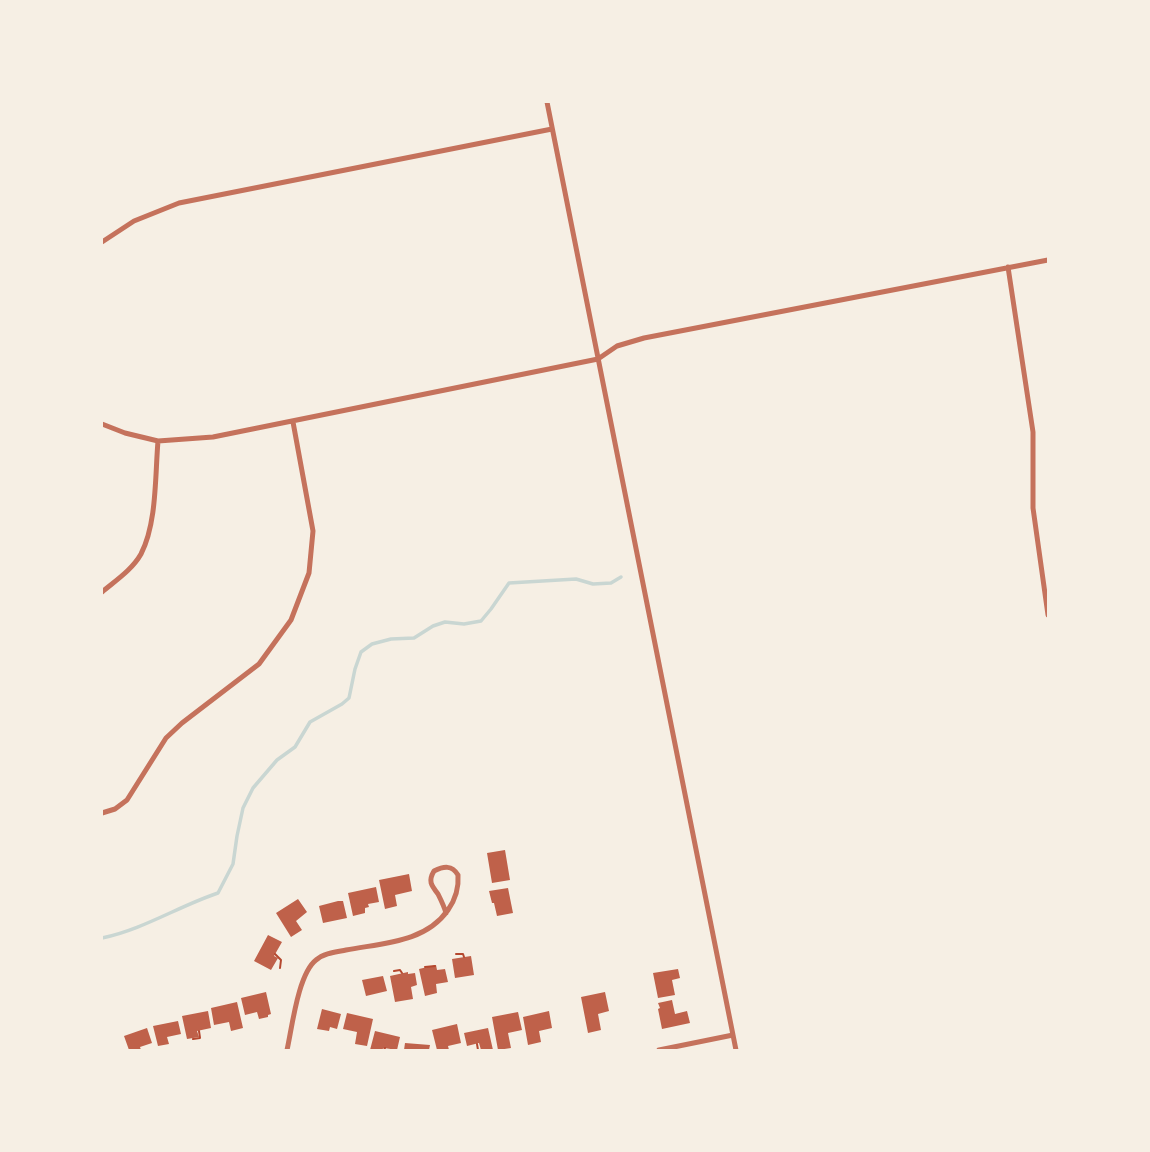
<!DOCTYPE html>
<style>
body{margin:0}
#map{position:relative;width:1150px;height:1152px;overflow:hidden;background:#f6efe4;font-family:Overpass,sans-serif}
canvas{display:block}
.frame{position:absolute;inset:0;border:103px solid #f6efe4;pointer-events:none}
</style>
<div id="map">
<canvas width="1150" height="1152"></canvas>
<div class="frame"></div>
</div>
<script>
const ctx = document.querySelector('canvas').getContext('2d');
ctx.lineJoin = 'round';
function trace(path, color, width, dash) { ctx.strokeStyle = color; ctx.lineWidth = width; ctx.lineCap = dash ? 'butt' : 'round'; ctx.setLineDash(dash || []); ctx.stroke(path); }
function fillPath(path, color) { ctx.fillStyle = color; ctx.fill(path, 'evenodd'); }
trace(new Path2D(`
 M 102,938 C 142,930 179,906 218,893 L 233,864 L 237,836 L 243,808 L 253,788 L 277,760 L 295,747 L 310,722 L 342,704 L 349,698 L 355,669 L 361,652 L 372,644 L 391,639 L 414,638 L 433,626 L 445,622 L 464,624 L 481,621 L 491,609 L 509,583 L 576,579 L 593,584 L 611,583 L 621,577`), '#c9d6d2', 3.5);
fillPath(new Path2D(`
 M 505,850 L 510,880 L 492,883 L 487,853 Z
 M 409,874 L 412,891 L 395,895 L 397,906 L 385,909 L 379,880 Z
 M 376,887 L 379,902 L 368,904 L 369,907 L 365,908 L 365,913 L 353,916 L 348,893 Z
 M 508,888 L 513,913 L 497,916 L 494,903 L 492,903 L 489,891 Z
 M 298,899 L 307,912 L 296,921 L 302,930 L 291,937 L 276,913 Z
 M 338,901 L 343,901 L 347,918 L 323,923 L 319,906 Z
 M 268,935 L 282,942 L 274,956 L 278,958 L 271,970 L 254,961 Z
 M 471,956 L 474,975 L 455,978 L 452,959 Z
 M 436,965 L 437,970 L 445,969 L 448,982 L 436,984 L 437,993 L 425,996 L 419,969 Z
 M 678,969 L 680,978 L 672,980 L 675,995 L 658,998 L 653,973 Z
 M 408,972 L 408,974 L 415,973 L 417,985 L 411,987 L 413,999 L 395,1002 L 390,976 Z
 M 383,976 L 387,991 L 366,996 L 362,980 Z
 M 266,992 L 271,1014 L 268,1015 L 268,1017 L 259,1019 L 257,1012 L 245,1015 L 241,998 Z
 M 605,992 L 609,1011 L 598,1014 L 601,1030 L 588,1033 L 581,997 Z
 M 672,1000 L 675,1014 L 687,1011 L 690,1023 L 662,1029 L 658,1009 L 660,1008 L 658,1003 Z
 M 237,1002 L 243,1028 L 231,1031 L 229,1022 L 214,1025 L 211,1008 Z
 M 322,1009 L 341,1014 L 337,1029 L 330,1027 L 329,1031 L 317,1029 Z
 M 208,1011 L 211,1028 L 197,1031 L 199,1037 L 187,1039 L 182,1016 Z
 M 549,1011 L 552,1028 L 539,1031 L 541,1042 L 528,1045 L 523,1017 Z
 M 518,1012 L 522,1030 L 508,1033 L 511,1048 L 498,1050 L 492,1017 Z
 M 347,1013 L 373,1019 L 367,1046 L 355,1044 L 357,1032 L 343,1029 Z
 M 178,1021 L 181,1034 L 167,1037 L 169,1044 L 158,1046 L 153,1026 Z
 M 457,1024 L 461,1043 L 448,1046 L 449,1050 L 437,1050 L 432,1030 Z
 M 147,1028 L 152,1043 L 140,1047 L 141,1050 L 129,1050 L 124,1036 Z
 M 488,1028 L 493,1050 L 481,1050 L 479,1043 L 467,1046 L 464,1033 Z
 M 375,1031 L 400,1037 L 397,1050 L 384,1048 L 381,1050 L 370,1050 Z
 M 405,1043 L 430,1045 L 429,1050 L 404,1050 Z`), '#bf614a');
trace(new Path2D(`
 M 275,954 L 281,960 L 280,968
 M 456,954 L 463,954 L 464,957
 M 425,967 L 435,966
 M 394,971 L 400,970 L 402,973
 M 193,1039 L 200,1038 L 199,1031
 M 477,1044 L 478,1050
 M 384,1050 L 385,1048`), '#b5482f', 2);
trace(new Path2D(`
 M 547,102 L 736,1050
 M 102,242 L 134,221 L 179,203 L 552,129
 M 1008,267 L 1033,432 L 1033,508 L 1048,615
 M 102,424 L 125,433 L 158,441 L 213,437 L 598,359 L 617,346 L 644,338 L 1048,260
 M 102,592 C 115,581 132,570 141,554 C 157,523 155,476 158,441
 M 102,813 L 115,809 L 127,800 L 166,738 L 182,723 L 259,664 L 291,620 L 309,573 L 313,531 L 293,422
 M 287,1050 C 292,1028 298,974 316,960 C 324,953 336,952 346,950 C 382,943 425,943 448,910 C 455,900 459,888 458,875 C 452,865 444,866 434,871 C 428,881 431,885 438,894 C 441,900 444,906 446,913
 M 659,1050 L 733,1035`), '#c5725c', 5);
</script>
